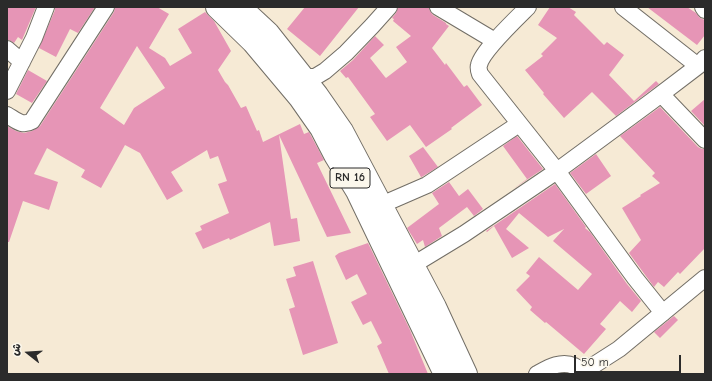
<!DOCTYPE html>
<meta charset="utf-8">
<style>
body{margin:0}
#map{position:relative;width:712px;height:381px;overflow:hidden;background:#f6ead5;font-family:"Comic Neue","Playpen Sans Arabic",sans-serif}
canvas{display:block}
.frame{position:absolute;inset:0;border:8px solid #2b2b2b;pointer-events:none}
.north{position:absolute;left:8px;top:333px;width:40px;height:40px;-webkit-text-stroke:3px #fbf7ec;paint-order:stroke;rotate:287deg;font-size:11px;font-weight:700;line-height:16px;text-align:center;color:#2b2b2b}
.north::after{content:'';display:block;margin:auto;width:14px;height:18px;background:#2b2b2b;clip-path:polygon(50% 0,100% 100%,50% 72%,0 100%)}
.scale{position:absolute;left:574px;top:355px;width:107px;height:18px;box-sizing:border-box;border:2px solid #2b2b2b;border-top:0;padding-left:5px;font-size:12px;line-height:14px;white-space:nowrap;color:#2b2b2b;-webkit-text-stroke:3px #fbf7ec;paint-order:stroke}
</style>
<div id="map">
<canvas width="712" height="381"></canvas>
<div class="frame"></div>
<div class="north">ش</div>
<div class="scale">50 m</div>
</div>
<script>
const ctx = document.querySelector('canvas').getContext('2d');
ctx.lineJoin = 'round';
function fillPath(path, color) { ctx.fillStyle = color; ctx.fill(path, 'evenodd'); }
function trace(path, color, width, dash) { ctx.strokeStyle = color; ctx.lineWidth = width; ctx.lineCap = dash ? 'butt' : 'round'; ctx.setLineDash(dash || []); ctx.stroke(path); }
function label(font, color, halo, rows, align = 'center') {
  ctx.font = font + ' "Comic Neue",sans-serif'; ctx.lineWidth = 3.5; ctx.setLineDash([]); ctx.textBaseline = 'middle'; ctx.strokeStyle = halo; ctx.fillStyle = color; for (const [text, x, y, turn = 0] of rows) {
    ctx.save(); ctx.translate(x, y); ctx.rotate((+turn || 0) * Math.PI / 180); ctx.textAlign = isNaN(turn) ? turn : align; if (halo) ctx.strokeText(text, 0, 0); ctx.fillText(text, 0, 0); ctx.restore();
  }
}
fillPath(new Path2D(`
 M 7,7 L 36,7 L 22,40 L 18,37 L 14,43 L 9,40 L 7,40 Z
 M 55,7 L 95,7 L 78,33 L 70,29 L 56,57 L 39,48 L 55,10 Z
 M 115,7 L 157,7 L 169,14 L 149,48 L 165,58 L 170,66 L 192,53 L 178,29 L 205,12 L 214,21 L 231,51 L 218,70 L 225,82 L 228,85 L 241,108 L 246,106 L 257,131 L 259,130 L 263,142 L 300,124 L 304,134 L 309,132 L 324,160 L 317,163 L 351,233 L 327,237 L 279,135 L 291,219 L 297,218 L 300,241 L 274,246 L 270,222 L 230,240 L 229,238 L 203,249 L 195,233 L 202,230 L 200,226 L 229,213 L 218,184 L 227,181 L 218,156 L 210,159 L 207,150 L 171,172 L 183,191 L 167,200 L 140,153 L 125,145 L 101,188 L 81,177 L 85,170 L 47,148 L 34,174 L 58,182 L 49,210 L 23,201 L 9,242 L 7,242 L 7,126 L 16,131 L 24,133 L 32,131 L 40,126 L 114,12 ZM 137,46 L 165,88 L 134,108 L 124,125 L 100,108 Z
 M 305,7 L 359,7 L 320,56 L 287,29 Z
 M 398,7 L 429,7 L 430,11 L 433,15 L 446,23 L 446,24 L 449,26 L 432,48 L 445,65 L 446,63 L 464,87 L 467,85 L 482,105 L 451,128 L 452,129 L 426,147 L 410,125 L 387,141 L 370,117 L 375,114 L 348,77 L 346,78 L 340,71 L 353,60 L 375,36 L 384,45 L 370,58 L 385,77 L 386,78 L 407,62 L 396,47 L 411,36 L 393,21 L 394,19 L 392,18 L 396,13 Z
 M 550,7 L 568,7 L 576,12 L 574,15 L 604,45 L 607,42 L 624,55 L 609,75 L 634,101 L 656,81 L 659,84 L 616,116 L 592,92 L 564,118 L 543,94 L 544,93 L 525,70 L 543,56 L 541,54 L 557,38 L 538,25 Z
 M 647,7 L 687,7 L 696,13 L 700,18 L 705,20 L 705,35 L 697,45 Z
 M 28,70 L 47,81 L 32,103 L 16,94 Z
 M 705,99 L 705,126 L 691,111 Z
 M 660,107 L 698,147 L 702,149 L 705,149 L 705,248 L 680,274 L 678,272 L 664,287 L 658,282 L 654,287 L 629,253 L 641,240 L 622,208 L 641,196 L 640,195 L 660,183 L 652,176 L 655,173 L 620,136 Z
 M 517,136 L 543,169 L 513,189 L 527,179 L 503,146 Z
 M 423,147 L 438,167 L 420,178 L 421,177 L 409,156 Z
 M 596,154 L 611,176 L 586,194 L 570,173 Z
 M 449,182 L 459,196 L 468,189 L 483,209 L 474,216 L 467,207 L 439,228 L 442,236 L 425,247 L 423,240 L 417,244 L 407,228 L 439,204 L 432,193 Z
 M 555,184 L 586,227 L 585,228 L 590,232 L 627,284 L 641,301 L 632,312 L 620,301 L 600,324 L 606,329 L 584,354 L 546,322 L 545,323 L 530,310 L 532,307 L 516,290 L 530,276 L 526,273 L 539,257 L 578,290 L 592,274 L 553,241 L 564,229 L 548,237 L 519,213 L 506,229 L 529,248 L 512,258 L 494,226 L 487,232 L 486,231 Z
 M 368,243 L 410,330 L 428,374 L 389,374 L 377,346 L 382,343 L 371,321 L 363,325 L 351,302 L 367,294 L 357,274 L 346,280 L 335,256 L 339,253 Z
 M 313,261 L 338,343 L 303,355 L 289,309 L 295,307 L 286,279 L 296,276 L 293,267 Z
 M 674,316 L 678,320 L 660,338 L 654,332 Z`), '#e695b6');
const minor = new Path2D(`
 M 438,7 L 495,41
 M 528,7 C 517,18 482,51 479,65 C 478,67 479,71 480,74 L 557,171 L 635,278 L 663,313
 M 623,7 L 698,66
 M 703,7 L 705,10
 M 7,49 L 22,62
 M 296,81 L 303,77 L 315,77 L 325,71 L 346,53 L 372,26 L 389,7
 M 7,91 L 34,38 L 46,7
 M 661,94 L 705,140
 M 7,115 C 16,120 22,127 32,121 L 106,7
 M 381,205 L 427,185 L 519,124
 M 413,265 L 464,234 L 557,171 L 652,101 L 698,66 L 705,58
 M 537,374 C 548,368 561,360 574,366 C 578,368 582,371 585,374 L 594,365 L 619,349 L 705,278`);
const primary = new Path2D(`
 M 217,7 L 253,42 L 300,98 L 321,128 L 335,155 L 357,191 L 445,374
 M 240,7 L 268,33 L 317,95 L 342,131 L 435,307 L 466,374`);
trace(minor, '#726e66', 18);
trace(primary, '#726e66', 24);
trace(minor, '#fff', 16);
trace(primary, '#fff', 22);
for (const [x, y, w] of [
 [350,178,40]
]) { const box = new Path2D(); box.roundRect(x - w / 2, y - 10, w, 20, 3); ctx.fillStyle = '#fbf7ec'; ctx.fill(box); trace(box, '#2b2b2b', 1); }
label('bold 12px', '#2b2b2b', null, [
 ["RN 16",350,178]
]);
</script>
